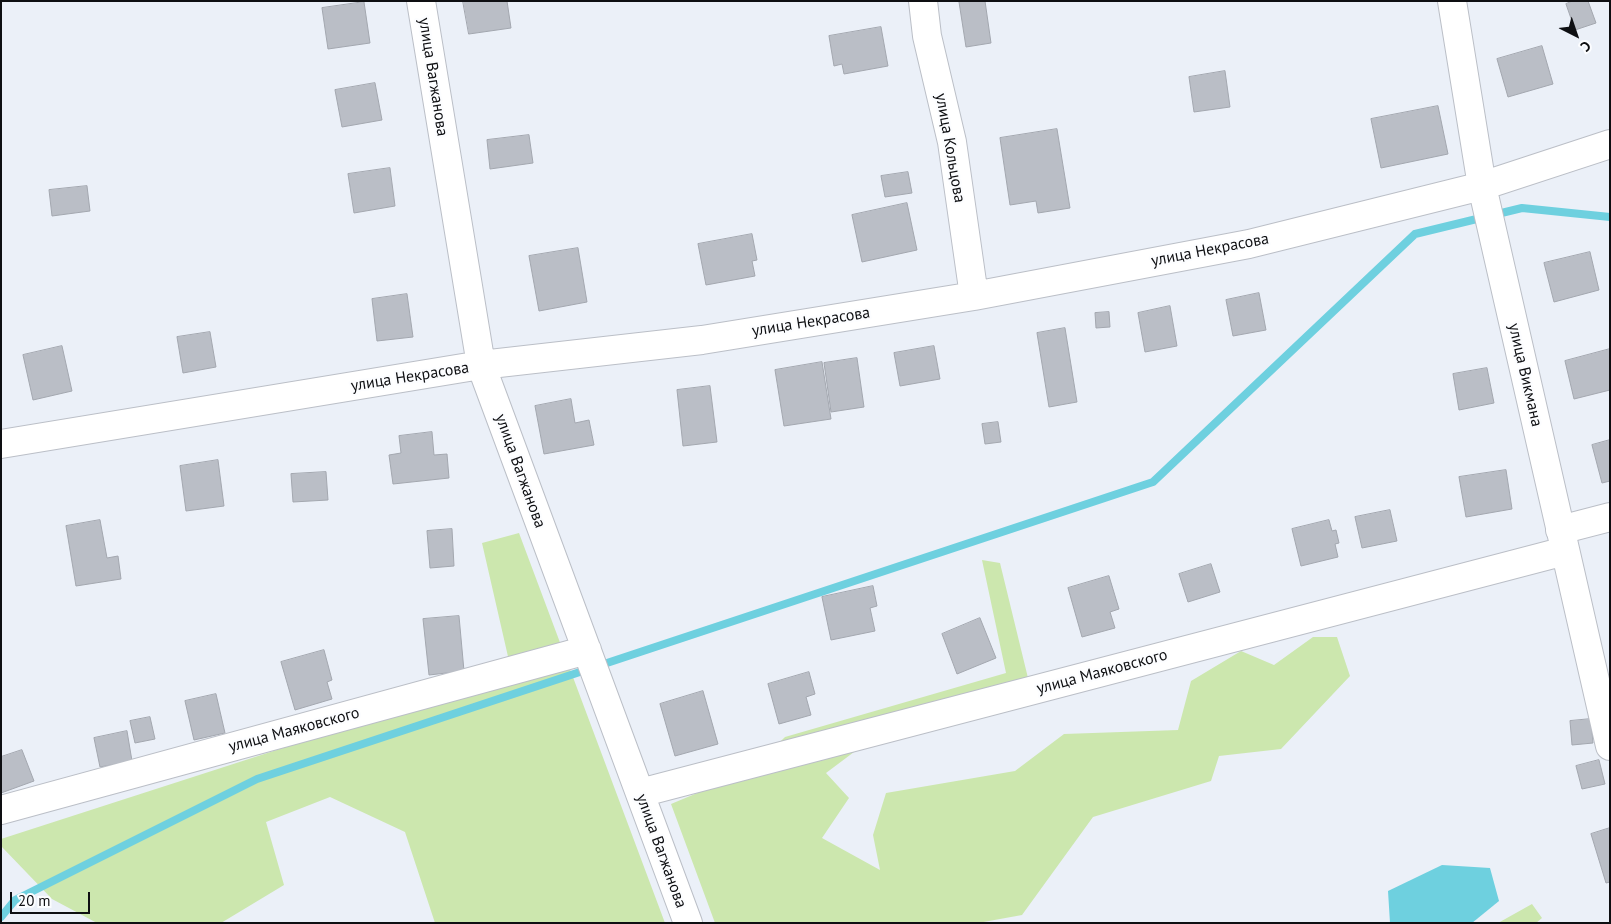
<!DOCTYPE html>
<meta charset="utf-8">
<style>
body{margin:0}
#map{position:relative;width:1611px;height:924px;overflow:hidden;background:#ebf0f8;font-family:"PT Sans",sans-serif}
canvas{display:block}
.frame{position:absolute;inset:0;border:2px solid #0e0f12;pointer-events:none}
.north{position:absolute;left:1551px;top:10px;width:50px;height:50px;-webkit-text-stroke:4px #fcfdff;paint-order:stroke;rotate:139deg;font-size:14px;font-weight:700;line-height:20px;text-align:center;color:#0e0f12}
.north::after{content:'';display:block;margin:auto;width:18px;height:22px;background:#0e0f12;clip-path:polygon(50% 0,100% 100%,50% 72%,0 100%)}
.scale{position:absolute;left:10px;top:892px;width:80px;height:22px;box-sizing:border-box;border:2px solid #0e0f12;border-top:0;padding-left:6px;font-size:15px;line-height:18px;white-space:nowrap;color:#0e0f12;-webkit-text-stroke:4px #fcfdff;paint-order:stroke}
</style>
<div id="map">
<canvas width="1611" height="924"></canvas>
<div class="frame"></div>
<div class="north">С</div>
<div class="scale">20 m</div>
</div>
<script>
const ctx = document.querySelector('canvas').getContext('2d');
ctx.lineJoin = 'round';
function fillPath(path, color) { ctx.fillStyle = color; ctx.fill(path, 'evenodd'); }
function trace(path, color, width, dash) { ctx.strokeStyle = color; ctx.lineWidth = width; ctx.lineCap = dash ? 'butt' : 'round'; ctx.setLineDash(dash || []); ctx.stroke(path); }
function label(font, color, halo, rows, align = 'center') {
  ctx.font = font + ' "PT Sans",sans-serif'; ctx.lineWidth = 4.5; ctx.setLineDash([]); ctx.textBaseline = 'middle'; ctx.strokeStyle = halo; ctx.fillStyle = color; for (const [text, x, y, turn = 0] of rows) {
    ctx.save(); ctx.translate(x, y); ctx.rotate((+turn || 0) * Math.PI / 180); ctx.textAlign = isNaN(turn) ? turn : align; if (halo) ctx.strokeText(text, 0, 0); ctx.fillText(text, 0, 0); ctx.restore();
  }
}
fillPath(new Path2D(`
 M 519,533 L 665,923 L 435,923 L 405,832 L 330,797 L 266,822 L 284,885 L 221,923 L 97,923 L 52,899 L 1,846 L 1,839 L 512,674 L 482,543 Z
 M 982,560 L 1000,563 L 1028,678 L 894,722 L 826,773 L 849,798 L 822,838 L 880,870 L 873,835 L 886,793 L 1015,771 L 1064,734 L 1178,730 L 1191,681 L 1241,651 L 1274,665 L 1313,637 L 1337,637 L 1350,676 L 1281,749 L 1219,756 L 1211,781 L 1093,817 L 1022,915 L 978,923 L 715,923 L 671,804 L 750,771 L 785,737 L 1006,673 Z
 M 1532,904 L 1542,918 L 1536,923 L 1498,923 Z`), '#cce7ae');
fillPath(new Path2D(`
 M 1442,865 L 1490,868 L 1499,901 L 1472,923 L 1390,923 L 1388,891 Z`), '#6ed0df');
trace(new Path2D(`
 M 1,917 L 15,900 L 257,779 L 1153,482 L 1415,234 L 1522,208 L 1610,217`), '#6ed0df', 8);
const building = new Path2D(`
 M 463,1 L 507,1 L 511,28 L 469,34 Z
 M 985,1 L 991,43 L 966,47 L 959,2 Z
 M 1573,1 L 1588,1 L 1596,23 L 1575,30 L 1566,4 Z
 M 364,2 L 370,43 L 328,49 L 322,8 Z
 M 881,27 L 888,66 L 844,74 L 842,64 L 834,66 L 829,36 Z
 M 1542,46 L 1553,84 L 1508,97 L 1497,59 Z
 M 1225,71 L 1230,107 L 1194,112 L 1189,77 Z
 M 375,83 L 382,120 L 342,127 L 335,90 Z
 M 1438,106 L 1448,154 L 1381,168 L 1371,119 Z
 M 1057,129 L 1070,208 L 1038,213 L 1036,201 L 1010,205 L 1000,138 Z
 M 529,135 L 533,163 L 490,169 L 487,140 Z
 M 390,168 L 395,206 L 354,213 L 348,174 Z
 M 908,172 L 912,193 L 885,197 L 881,176 Z
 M 87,186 L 90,211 L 52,216 L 49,190 Z
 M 907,203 L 917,250 L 862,262 L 852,215 Z
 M 752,234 L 757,260 L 752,261 L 755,276 L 706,285 L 698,244 Z
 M 578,248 L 587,302 L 539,311 L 529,256 Z
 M 1590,252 L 1599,290 L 1554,302 L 1544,263 Z
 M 1259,293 L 1266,330 L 1233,336 L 1226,300 Z
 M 407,294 L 413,337 L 377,341 L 372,299 Z
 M 1170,306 L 1177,346 L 1145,352 L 1138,313 Z
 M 1109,312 L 1110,327 L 1096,328 L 1095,313 Z
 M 1065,328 L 1077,402 L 1049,407 L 1037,333 Z
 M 210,332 L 216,367 L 183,373 L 177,337 Z
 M 62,346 L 72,391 L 33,400 L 23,355 Z
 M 934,346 L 940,379 L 900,386 L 894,353 Z
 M 1610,349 L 1610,390 L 1574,399 L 1565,361 Z
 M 857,358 L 864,407 L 831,412 L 824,363 Z
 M 822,362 L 831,419 L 784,426 L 775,370 Z
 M 1487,368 L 1494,403 L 1459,410 L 1453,374 Z
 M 710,386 L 717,442 L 683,446 L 677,390 Z
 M 571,399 L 575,423 L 589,420 L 594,445 L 544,454 L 535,406 Z
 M 998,422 L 1001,442 L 985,444 L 982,424 Z
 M 432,432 L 434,455 L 447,454 L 449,478 L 393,484 L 389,455 L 401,453 L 399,436 Z
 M 1610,440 L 1610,481 L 1602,483 L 1592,445 Z
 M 218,460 L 224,506 L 186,511 L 180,466 Z
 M 1506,470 L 1512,509 L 1466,517 L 1459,477 Z
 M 326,472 L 328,500 L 293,502 L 291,474 Z
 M 1390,510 L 1397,541 L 1362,548 L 1355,517 Z
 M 100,520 L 107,558 L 118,556 L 121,579 L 76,586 L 66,526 Z
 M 1329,520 L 1332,531 L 1336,530 L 1339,543 L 1335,544 L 1338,557 L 1301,566 L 1292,529 Z
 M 452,529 L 454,566 L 430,568 L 427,531 Z
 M 1211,564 L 1220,592 L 1188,602 L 1179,574 Z
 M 1109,576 L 1119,609 L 1110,612 L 1115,628 L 1082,637 L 1068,588 Z
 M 873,586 L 877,606 L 870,608 L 875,631 L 831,640 L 822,597 Z
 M 459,616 L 464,671 L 429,675 L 423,619 Z
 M 980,618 L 996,658 L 957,674 L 942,634 Z
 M 324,650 L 332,680 L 327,682 L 332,699 L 295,710 L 281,662 Z
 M 809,672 L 815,694 L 806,697 L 811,715 L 779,724 L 768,684 Z
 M 703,691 L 718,744 L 675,756 L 660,704 Z
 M 216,694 L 225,733 L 194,740 L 185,701 Z
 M 150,717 L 155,739 L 135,743 L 130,721 Z
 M 1591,719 L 1593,743 L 1572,745 L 1570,721 Z
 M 127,731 L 132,761 L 100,767 L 94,738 Z
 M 22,750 L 34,781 L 1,793 L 1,757 Z
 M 1599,760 L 1605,784 L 1582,789 L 1576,766 Z
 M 1610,828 L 1610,882 L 1606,883 L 1591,834 Z`);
fillPath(building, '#babec6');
trace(building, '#a3a7af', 1);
const minor = new Path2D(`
 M 421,1 L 481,365 L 688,923
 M 923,1 L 927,36 L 952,142 L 974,296
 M 1452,1 L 1482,186 L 1610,746
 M 1,444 L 481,365 L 702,340 L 974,296 L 1249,244 L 1482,186 L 1610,144
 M 1560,530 L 1610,517
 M 640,793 L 1565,551
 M 1,810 L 587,650`);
trace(minor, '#bbbfc7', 30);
trace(minor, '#fff', 28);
label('16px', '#0e0f12', '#fcfdff', [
 ["улица Вагжанова",433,77,81],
 ["улица Кольцова",950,148,80],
 ["улица Некрасова",1210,250,-11],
 ["улица Некрасова",811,322,-9],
 ["улица Викмана",1525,375,77],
 ["улица Некрасова",410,377,-9],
 ["улица Вагжанова",520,471,70],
 ["улица Маяковского",1102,672,-15],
 ["улица Маяковского",294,730,-15],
 ["улица Вагжанова",661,851,70]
]);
</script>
